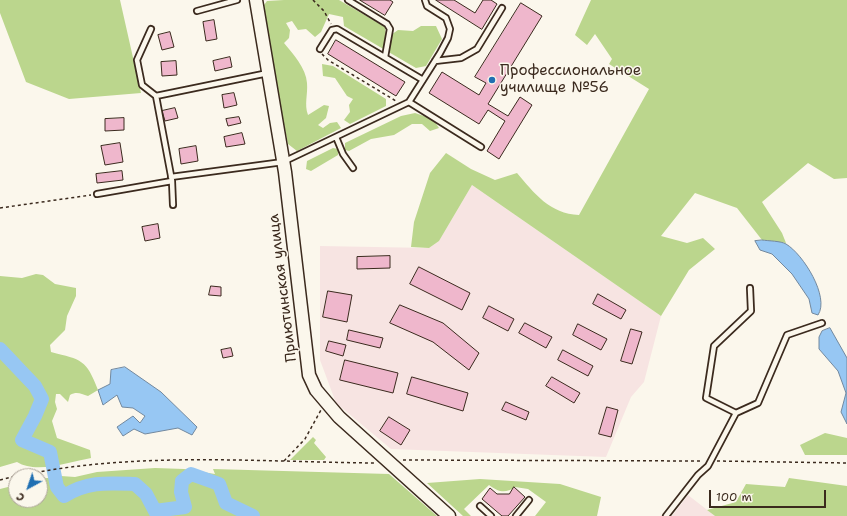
<!DOCTYPE html>
<meta charset="utf-8">
<style>
body{margin:0}
#map{position:relative;width:847px;height:516px;overflow:hidden;background:#fbf7ec;font-family:"Shantell Sans",sans-serif}
canvas{display:block}
.north{position:absolute;left:8px;top:468px;width:40px;height:40px;box-sizing:border-box;background:#fbf7ec;border:1px solid #aea59a;border-radius:50%;rotate:220deg;font-size:11px;font-weight:700;line-height:16px;text-align:center;color:#3b2a1e}
.north::after{content:'';display:block;margin:auto;width:14px;height:18px;background:#1f6fb2;clip-path:polygon(50% 0,100% 100%,50% 72%,0 100%)}
.scale{position:absolute;left:709px;top:490px;width:117px;height:18px;box-sizing:border-box;border:2px solid #3b2a1e;border-top:0;padding-left:5px;font-size:12px;line-height:14px;white-space:nowrap;color:#3b2a1e;-webkit-text-stroke:3px #fbf7ec;paint-order:stroke}
</style>
<div id="map">
<canvas width="847" height="516"></canvas>
<div class="north">С</div>
<div class="scale">100 m</div>
</div>
<script>
const ctx = document.querySelector('canvas').getContext('2d');
ctx.lineJoin = 'round';
function fillPath(path, color) { ctx.fillStyle = color; ctx.fill(path, 'evenodd'); }
function trace(path, color, width, dash) { ctx.strokeStyle = color; ctx.lineWidth = width; ctx.lineCap = dash ? 'butt' : 'round'; ctx.setLineDash(dash || []); ctx.stroke(path); }
function label(font, color, halo, rows, align = 'center') {
  ctx.font = font + ' "Shantell Sans",sans-serif'; ctx.lineWidth = 3; ctx.setLineDash([]); ctx.textBaseline = 'middle'; ctx.strokeStyle = halo; ctx.fillStyle = color; for (const [text, x, y, turn = 0] of rows) {
    ctx.save(); ctx.translate(x, y); ctx.rotate((+turn || 0) * Math.PI / 180); ctx.textAlign = isNaN(turn) ? turn : align; if (halo) ctx.strokeText(text, 0, 0); ctx.fillText(text, 0, 0); ctx.restore();
  }
}
fillPath(new Path2D(`
 M 472,185 L 661,316 L 644,382 L 631,397 L 606,457 L 391,449 L 336,403 L 320,360 L 320,246 L 429,248 L 439,241 Z
 M 688,495 L 715,516 L 672,516 Z`), '#f7e4e2');
fillPath(new Path2D(`
 M 0,0 L 120,0 L 141,93 L 69,99 L 26,82 L 0,13 Z
 M 284,0 L 339,0 L 385,27 L 386,35 L 388,37 L 398,30 L 413,31 L 421,26 L 436,26 L 442,39 L 426,66 L 416,68 L 344,26 L 343,17 L 329,14 L 321,32 L 315,37 L 306,29 L 298,30 L 292,21 L 286,23 L 290,30 L 289,38 L 284,43 C 293,54 306,68 307,83 C 308,95 304,104 308,115 L 324,105 L 329,106 L 326,118 L 318,125 L 323,128 L 330,123 L 337,122 L 341,128 L 297,151 L 288,144 L 274,74 L 264,5 L 267,1 Z
 M 591,0 L 847,0 L 847,178 L 834,179 L 808,163 L 762,202 L 782,233 L 786,243 L 762,240 L 737,208 L 695,193 L 661,236 L 687,243 L 703,238 L 715,249 L 689,270 L 661,316 L 472,185 L 439,241 L 429,248 L 411,247 L 414,222 L 430,173 L 446,153 L 471,169 L 495,180 L 517,173 C 534,193 550,214 579,215 L 649,89 L 609,64 L 612,59 L 595,34 L 587,45 L 575,35 Z
 M 322,64 L 333,66 L 386,99 L 386,106 L 350,124 L 344,120 L 350,112 L 349,105 L 353,99 L 347,96 L 335,78 L 323,76 Z
 M 415,113 L 433,119 L 439,128 L 430,131 L 422,124 L 412,124 L 394,135 L 371,139 L 349,151 L 345,150 L 345,143 L 401,116 Z
 M 333,148 L 338,149 L 338,155 L 311,171 L 306,169 L 307,161 Z
 M 36,274 L 43,275 L 55,284 L 76,288 L 76,296 L 67,316 L 65,330 L 50,345 L 51,352 C 82,360 86,359 98,390 L 88,396 C 81,394 77,391 70,395 L 68,402 L 60,394 L 56,394 L 55,402 L 57,409 L 52,421 L 57,438 L 90,450 L 91,458 C 70,462 36,474 17,462 L 0,467 L 0,276 L 22,278 Z
 M 825,433 L 847,438 L 847,455 L 805,455 L 800,445 Z
 M 313,437 L 316,440 L 314,443 L 326,457 L 324,460 L 290,460 Z
 M 155,468 L 184,469 L 215,474 L 213,469 L 389,474 L 437,516 L 0,516 L 0,489 L 16,485 L 16,500 L 40,500 L 40,479 L 61,476 L 75,477 L 97,472 Z
 M 789,478 L 847,486 L 847,516 L 715,516 L 707,510 L 736,502 L 746,484 L 785,487 Z
 M 480,479 L 560,484 L 601,497 L 597,516 L 535,516 L 546,502 L 528,489 L 515,487 C 505,494 499,492 489,485 L 464,509 L 471,516 L 463,516 L 427,483 Z`), '#bbd68d');
const water = new Path2D(`
 M 762,240 C 769,241 781,241 786,244 C 803,254 830,297 818,315 L 812,313 L 809,299 L 792,274 L 772,254 L 760,250 L 755,241 Z
 M 830,328 L 847,358 L 847,424 L 841,412 L 846,393 L 838,371 L 819,349 L 819,337 L 822,331 Z
 M 125,367 L 161,392 L 197,427 L 192,435 L 178,428 L 145,434 L 134,429 L 123,436 L 117,427 L 133,416 L 140,423 L 145,416 L 133,408 L 122,407 L 117,395 L 103,405 L 98,390 L 110,384 L 111,370 Z`);
fillPath(water, '#97c7f3');
trace(water, '#72889e', 1);
trace(new Path2D(`
 M 0,349 L 35,386 L 42,399 L 35,416 L 22,440 L 50,452 L 57,487 L 64,496 C 88,481 108,483 135,484 L 146,494 L 155,511 L 185,507 L 181,492 L 182,481 L 191,474 L 219,484 L 226,503 L 253,516`), '#97c7f3', 14);
const building = new Path2D(`
 M 360,0 L 390,0 L 393,2 L 385,15 Z
 M 436,0 L 454,0 L 475,13 L 483,0 L 491,0 L 497,4 L 482,29 Z
 M 521,3 L 542,16 L 488,104 L 508,116 L 520,97 L 532,105 L 499,159 L 487,151 L 505,121 L 488,110 L 479,124 L 429,93 L 442,72 L 479,95 L 486,83 L 475,77 Z
 M 214,20 L 217,39 L 206,41 L 203,22 Z
 M 170,32 L 174,47 L 162,50 L 158,35 Z
 M 336,40 L 405,82 L 396,96 L 328,54 Z
 M 230,57 L 232,67 L 215,71 L 213,61 Z
 M 176,61 L 177,75 L 162,76 L 161,62 Z
 M 234,93 L 237,105 L 224,108 L 222,95 Z
 M 175,108 L 178,118 L 165,121 L 162,111 Z
 M 239,117 L 241,123 L 228,126 L 226,119 Z
 M 124,118 L 124,130 L 105,131 L 105,119 Z
 M 242,133 L 245,144 L 226,147 L 224,137 Z
 M 120,143 L 123,162 L 105,165 L 101,146 Z
 M 196,146 L 198,161 L 181,164 L 179,149 Z
 M 122,171 L 123,180 L 97,183 L 96,174 Z
 M 158,224 L 160,238 L 145,241 L 142,227 Z
 M 390,256 L 390,268 L 357,269 L 357,257 Z
 M 419,267 L 470,293 L 462,310 L 410,284 Z
 M 211,286 L 221,287 L 221,296 L 209,295 Z
 M 328,291 L 352,295 L 347,322 L 323,317 Z
 M 598,294 L 626,310 L 621,319 L 593,304 Z
 M 400,305 L 443,323 L 479,353 L 469,370 L 433,342 L 390,323 Z
 M 489,306 L 514,319 L 508,331 L 483,318 Z
 M 525,323 L 552,337 L 546,348 L 519,333 Z
 M 578,324 L 607,339 L 601,350 L 573,335 Z
 M 631,329 L 642,332 L 632,364 L 621,361 Z
 M 349,330 L 383,338 L 380,348 L 347,340 Z
 M 329,341 L 346,345 L 343,356 L 326,351 Z
 M 231,348 L 233,356 L 223,358 L 221,350 Z
 M 563,350 L 593,366 L 588,376 L 558,360 Z
 M 345,360 L 398,373 L 393,393 L 340,380 Z
 M 412,377 L 468,393 L 463,411 L 407,394 Z
 M 552,377 L 580,393 L 574,403 L 546,386 Z
 M 506,402 L 529,412 L 526,420 L 502,410 Z
 M 607,407 L 618,410 L 611,437 L 599,434 Z
 M 389,417 L 410,430 L 401,445 L 380,431 Z
 M 514,487 L 525,497 L 508,516 L 502,516 L 482,499 L 490,488 L 497,494 L 509,494 Z`);
fillPath(building, '#efb7cc');
trace(building, '#3b2a1e', 1);
const service = new Path2D(`
 M 348,0 L 387,24 L 390,29 L 385,57
 M 197,11 L 237,0
 M 151,29 L 137,60 L 142,85 L 156,96 L 172,181 L 173,205
 M 320,49 L 332,30 L 337,29 L 423,80
 M 435,61 L 461,58 L 477,49 L 502,8
 M 156,96 L 268,73
 M 409,102 L 481,147
 M 336,137 L 343,154 L 353,168
 M 171,177 L 283,162 L 409,102 L 440,53 L 448,38 L 450,29 L 446,18 L 427,6 L 425,0
 M 97,194 L 172,181
 M 736,413 L 706,398 L 714,346 L 751,311 L 750,288
 M 480,506 L 491,516
 M 516,516 L 529,500
 M 666,516 L 698,475 L 708,466 L 736,413 L 758,403 L 787,335 L 822,323`);
const tertiary = new Path2D(`
 M 256,0 L 285,172 L 309,375 L 316,390 L 339,417 L 449,516`);
trace(service, '#3b2a1e', 8);
trace(tertiary, '#3b2a1e', 15);
trace(new Path2D(`
 M 313,0 L 324,11 L 331,24
 M 322,54 L 328,60 L 396,101
 M 0,208 L 91,195
 M 403,460 L 703,461
 M 284,461 L 305,439 L 321,410
 M 717,461 L 847,463
 M 18,476 C 135,451 257,462 376,463
 M 0,480 L 16,476`), '#3b2a1e', 1.5, [3, 3]);
trace(service, '#fbf7ec', 4.5);
trace(tertiary, '#fbf7ec', 12);
for (const [x, y, r, color] of [
 [492,80,4,"#1f6fb2"]
]) { const dot = new Path2D(); dot.arc(x, y, r, 0, 2 * Math.PI); ctx.fillStyle = color; ctx.fill(dot); trace(dot, '#fbf7ec', 1.5); }
label('15px', '#3b2a1e', '#fbf7ec', [
 ["Профессиональное",500,71],
 ["училище №56",500,88]
], 'left');
label('15px', '#3b2a1e', '#fbf7ec', [
 ["Приютинская улица",283,288,-97]
]);
</script>
